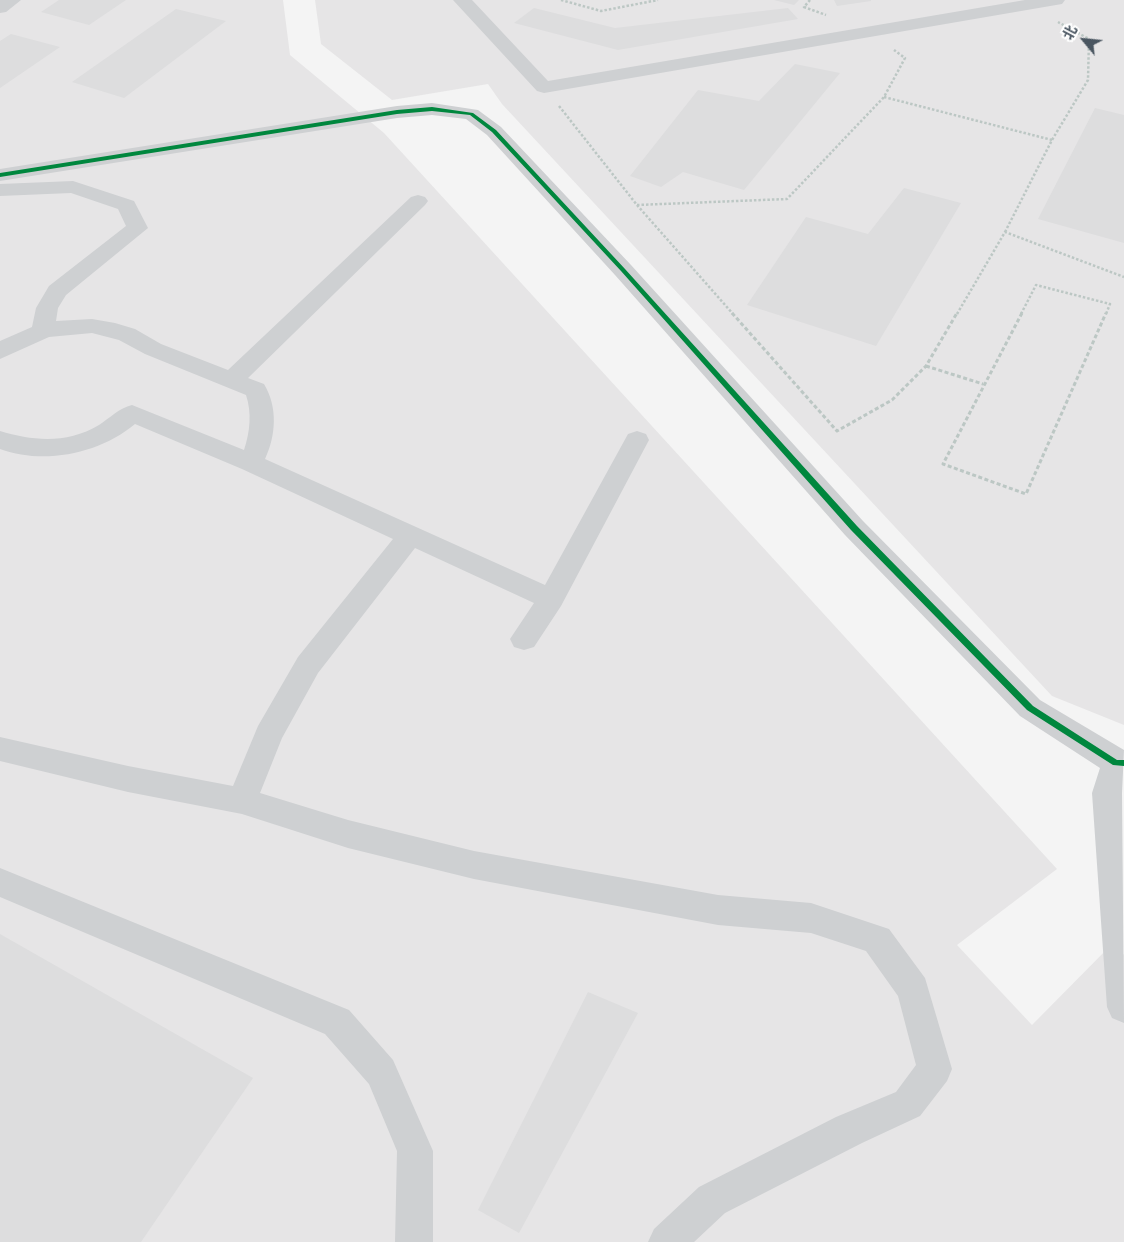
<!DOCTYPE html>
<meta charset="utf-8">
<style>
body{margin:0}
#map{position:relative;width:1124px;height:1242px;overflow:hidden;background:#f4f4f4;font-family:Rubik,"Noto Sans SC",sans-serif}
canvas{display:block}
.north{position:absolute;left:1059px;top:15px;width:50px;height:50px;-webkit-text-stroke:4px #fff;paint-order:stroke;rotate:298deg;font-size:14px;font-weight:700;line-height:20px;text-align:center;color:#4a5661}
.north::after{content:'';display:block;margin:auto;width:18px;height:22px;background:#4a5661;clip-path:polygon(50% 0,100% 100%,50% 72%,0 100%)}
</style>
<div id="map">
<canvas width="1124" height="1242"></canvas>
<div class="north">北</div>
</div>
<script>
const ctx = document.querySelector('canvas').getContext('2d');
ctx.lineJoin = 'round';
function fillPath(path, color) { ctx.fillStyle = color; ctx.fill(path, 'evenodd'); }
function trace(path, color, width, dash) { ctx.strokeStyle = color; ctx.lineWidth = width; ctx.lineCap = dash ? 'butt' : 'round'; ctx.setLineDash(dash || []); ctx.stroke(path); }
fillPath(new Path2D(`
 M 0,0 L 283,0 L 290,55 L 384,133 L 1057,869 L 957,945 L 1032,1025 L 1113,943 L 1124,955 L 1124,1242 L 0,1242 Z
 M 315,0 L 1124,0 L 1124,725 L 1052,696 L 502,104 L 488,84 L 392,100 L 321,44 Z`), '#e6e5e6');
fillPath(new Path2D(`
 M 59,0 L 126,0 L 89,25 L 41,12 Z
 M 774,0 L 799,0 L 794,5 Z
 M 834,0 L 871,0 L 871,1 L 837,6 Z
 M 534,8 L 615,28 L 788,8 L 798,19 L 618,50 L 514,23 Z
 M 176,9 L 226,21 L 124,98 L 72,82 Z
 M 11,34 L 60,47 L 0,88 L 0,41 Z
 M 795,64 L 840,73 L 744,190 L 683,172 L 661,187 L 630,176 L 698,90 L 759,101 Z
 M 1095,108 L 1124,115 L 1124,243 L 1038,219 Z
 M 904,188 L 961,203 L 876,346 L 747,305 L 806,217 L 868,234 Z
 M 0,934 L 253,1078 L 141,1242 L 0,1242 Z
 M 588,992 L 638,1013 L 519,1233 L 478,1210 Z`), '#ddddde');
trace(new Path2D(`
 M 561,0 L 601,11 L 658,0
 M 810,0 L 804,7 L 826,15
 M 884,97 L 1052,140
 M 559,106 L 637,205 L 733,314
 M 637,205 L 787,199 L 884,97 L 905,58 L 894,50
 M 1005,232 L 1052,140 L 1088,80 L 1089,39 L 1058,22
 M 957,314 L 1005,232 L 1124,277
 M 1021,314 L 1036,285 L 1110,304 L 1106,314`), '#bcc7c4', 2.5, [2.5, 2]);
trace(new Path2D(`
 M 732,313 L 837,431 L 892,400 L 926,366 L 957,313
 M 1022,313 L 943,464 L 1026,494 L 1106,313
 M 926,366 L 983,384`), '#bcc7c4', 3, [4, 2.5]);
fillPath(new Path2D(`
 M 0,0 L 21,0 L 6,12 L 0,13 Z
 M 453,0 L 472,0 L 548,81 L 1025,0 L 1065,0 L 1062,4 L 1056,5 L 544,93 L 537,91 Z
 M 432,103 L 478,110 L 501,127 L 631,265 L 863,521 L 1040,700 L 1124,750 L 1122,793 L 1124,1023 L 1112,1018 L 1107,1007 L 1092,793 L 1100,768 L 1020,716 L 845,535 L 615,275 L 487,135 L 466,119 L 432,115 L 397,118 L 0,181 L 0,169 L 397,106 Z
 M 73,181 L 134,201 L 148,228 L 66,295 L 58,308 L 56,321 L 92,319 L 115,323 L 135,329 L 161,344 L 228,370 L 411,197 L 418,195 L 425,197 L 428,201 L 425,205 L 248,378 L 264,384 C 278,407 276,436 265,459 L 545,585 L 628,434 L 637,431 L 646,434 L 649,440 L 561,606 L 534,647 L 524,650 L 514,647 L 510,639 L 534,603 L 415,548 L 318,673 L 282,738 L 260,793 L 348,820 L 474,851 L 718,895 L 811,903 L 889,929 L 925,978 L 952,1069 L 947,1081 L 920,1116 L 862,1143 L 725,1213 L 694,1242 L 648,1242 L 654,1229 L 699,1187 L 836,1117 L 896,1092 L 916,1065 L 898,996 L 866,951 L 811,933 L 718,925 L 474,879 L 348,848 L 242,814 L 128,792 L 0,761 L 0,737 L 128,766 L 233,786 L 258,726 L 298,657 L 393,539 L 242,469 L 135,424 C 99,454 44,465 0,449 L 0,431 C 33,441 67,444 99,425 C 110,418 119,408 132,405 L 244,450 C 250,432 252,413 246,395 L 145,354 L 119,340 L 92,333 L 49,337 L 0,359 L 0,341 L 32,327 L 36,308 L 49,286 L 126,226 L 118,209 L 71,193 L 0,196 L 0,184 Z
 M 0,868 L 349,1010 L 393,1060 L 433,1151 L 433,1242 L 395,1242 L 397,1151 L 369,1084 L 325,1034 L 0,897 Z`), '#ced0d2');
fillPath(new Path2D(`
 M 432,107 L 473,113 L 496,130 L 625,269 L 857,526 L 1033,706 L 1117,760 L 1124,760 L 1124,766 L 1113,765 L 1027,710 L 851,530 L 621,271 L 492,132 L 470,115 L 432,111 L 397,114 L 0,177 L 0,173 L 397,110 Z`), '#00873e');
</script>
